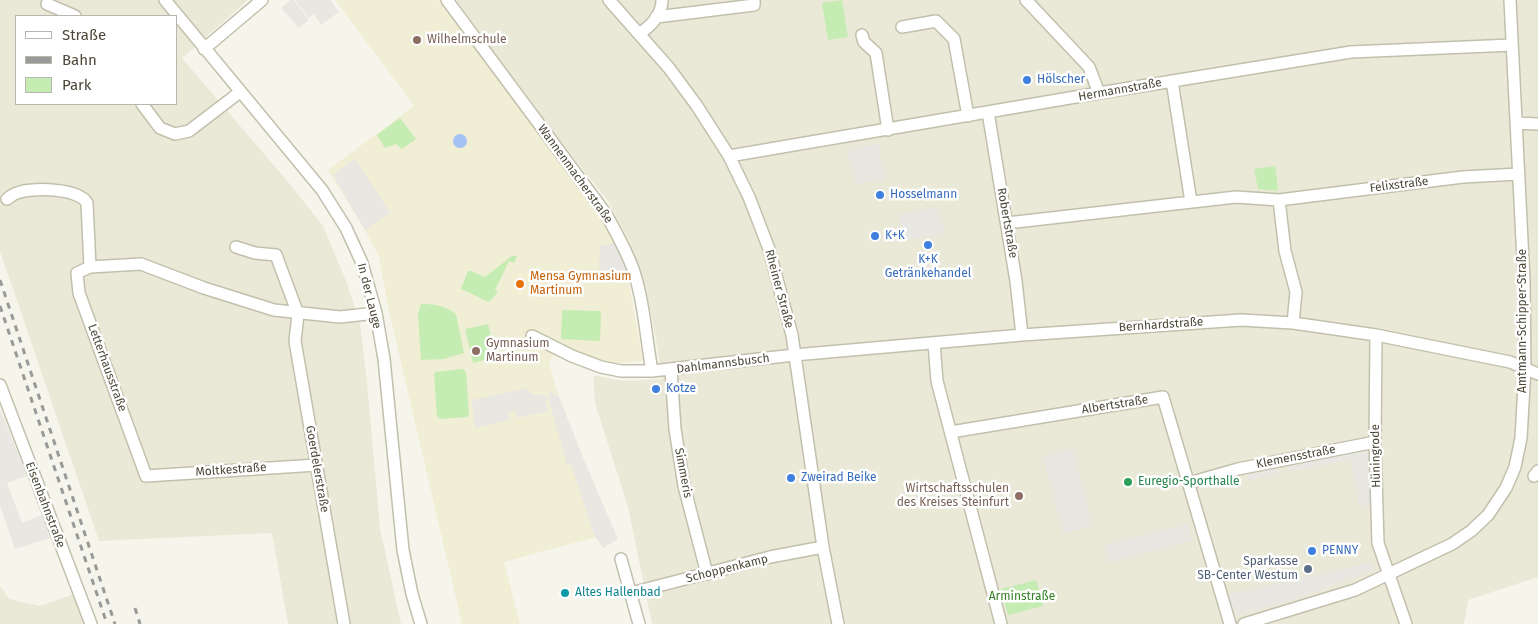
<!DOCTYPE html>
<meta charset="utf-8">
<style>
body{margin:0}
#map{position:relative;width:1538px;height:624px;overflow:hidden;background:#f6f5eb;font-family:"Fira Sans",sans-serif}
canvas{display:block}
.legend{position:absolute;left:15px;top:15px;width:162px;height:90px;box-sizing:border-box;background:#fff;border:1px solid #b7b6af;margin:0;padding:6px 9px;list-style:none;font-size:15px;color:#4b4838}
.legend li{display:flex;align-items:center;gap:10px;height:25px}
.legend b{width:25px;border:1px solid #b7b6af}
</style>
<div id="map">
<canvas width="1538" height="624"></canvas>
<ul class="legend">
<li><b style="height:6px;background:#fff"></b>Straße</li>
<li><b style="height:6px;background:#999"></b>Bahn</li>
<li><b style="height:14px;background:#c5ecb2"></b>Park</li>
</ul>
</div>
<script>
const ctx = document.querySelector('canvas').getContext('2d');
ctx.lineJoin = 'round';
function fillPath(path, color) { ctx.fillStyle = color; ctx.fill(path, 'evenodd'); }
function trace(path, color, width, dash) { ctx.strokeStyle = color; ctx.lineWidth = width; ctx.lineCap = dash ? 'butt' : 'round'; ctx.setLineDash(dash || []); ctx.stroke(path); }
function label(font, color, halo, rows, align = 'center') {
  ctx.font = font + ' "Fira Sans",sans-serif'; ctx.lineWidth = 5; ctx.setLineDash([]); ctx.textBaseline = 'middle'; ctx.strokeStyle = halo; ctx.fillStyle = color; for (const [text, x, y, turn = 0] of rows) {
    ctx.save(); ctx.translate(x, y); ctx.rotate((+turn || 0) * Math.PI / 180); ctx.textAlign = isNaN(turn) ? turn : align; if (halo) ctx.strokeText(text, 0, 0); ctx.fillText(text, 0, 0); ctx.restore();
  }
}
fillPath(new Path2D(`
 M 0,0 L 248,0 L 182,58 L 289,183 L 323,226 L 347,283 L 360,324 L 367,382 L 380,528 L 401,624 L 288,624 L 272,533 L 99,541 L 0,251 ZM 16,16 L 176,16 L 176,104 L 16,104 Z
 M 456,0 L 1538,0 L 1538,577 L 1468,600 L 1464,624 L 652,624 L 628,507 L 595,403 L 593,375 L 623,381 L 662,379 L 656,339 L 645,285 L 628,239 L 608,201 L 552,130 Z
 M 0,586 L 9,599 L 40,606 L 74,594 L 84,624 L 0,624 Z`), '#eae9d8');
fillPath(new Path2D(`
 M 335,0 L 439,0 L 602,216 L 627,272 L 643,361 L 611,364 L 592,359 L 558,344 L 549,364 L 559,397 L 584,460 L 618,539 L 603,548 L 596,537 L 504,562 L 520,624 L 462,624 L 389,311 L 379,257 L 365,230 L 328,170 L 414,106 Z`), '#f0eed4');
fillPath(new Path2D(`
 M 842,0 L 848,37 L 828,40 L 822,3 Z
 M 400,118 L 416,139 L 402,149 L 396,144 L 385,148 L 377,135 Z
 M 1275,166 L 1278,188 L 1277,191 L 1258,189 L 1254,169 Z
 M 512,256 L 517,256 L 514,263 L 509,261 L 495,290 L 498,292 L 489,302 L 461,289 L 468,271 L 471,271 L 485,277 Z
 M 421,304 C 434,304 446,306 456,314 L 464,353 L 443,359 L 421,360 L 418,314 Z
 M 562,310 L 601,311 L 600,341 L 561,339 Z
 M 488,324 L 496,357 L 473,363 L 465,329 Z
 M 463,369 L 466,372 L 469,415 L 467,417 L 440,419 L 437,416 L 434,374 L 436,372 Z
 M 1036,580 L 1043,606 L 1008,615 L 1001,589 Z`), '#c5ecb2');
fillPath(new Path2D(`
 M 291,0 L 294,0 L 309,20 L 299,28 L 281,8 Z
 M 295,0 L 330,0 L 339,12 L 321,25 L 314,14 L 309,18 Z
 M 878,144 L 886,179 L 856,184 L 846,150 Z
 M 355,158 L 390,213 L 365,230 L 333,175 Z
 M 938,207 L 945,234 L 904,240 L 899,214 Z
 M 614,243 L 627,271 L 606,277 L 603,270 L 599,270 L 600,246 Z
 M 528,388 L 529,391 L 532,394 L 547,396 L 546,402 L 548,411 L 518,418 L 515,410 L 508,412 L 510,420 L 475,428 L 472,400 Z
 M 549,391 L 559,397 L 584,460 L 618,539 L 603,548 L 594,535 L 571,464 L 567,465 L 549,400 Z
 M 0,409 L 27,476 L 7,483 L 22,523 L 42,515 L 50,538 L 15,549 L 0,506 Z
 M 1073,448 L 1093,526 L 1063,533 L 1043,456 Z
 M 1363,450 L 1369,453 L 1373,503 L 1360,508 L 1350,460 L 1289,472 L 1287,465 Z
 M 1277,467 L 1279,473 L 1249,481 L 1246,474 Z
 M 1188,523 L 1192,541 L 1109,563 L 1104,545 Z
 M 1373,562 L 1374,570 L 1287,602 L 1231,617 L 1225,595 Z`), '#e8e7e2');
fillPath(new Path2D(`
 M453 141a7 7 0 1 1 14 0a7 7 0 1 1-14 0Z`), '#a5c2f5');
const minor = new Path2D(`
 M 165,0 L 322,190 L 346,228 L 362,263 L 376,313 L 384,359 L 403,550 L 412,594 L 421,624
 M 447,0 L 606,214 C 616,232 626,250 633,269 C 644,301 646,338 652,371
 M 609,0 L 669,68 L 697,106 L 729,156 L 749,197 L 769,249 L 792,335 L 823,547 L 838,624
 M 1026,0 L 1089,67 L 1099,93
 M 47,4 L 75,16
 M 656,17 L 754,5 L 754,0
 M 902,27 L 936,21 L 954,39 L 968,116
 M 639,34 C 651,26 662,15 662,0
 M 862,35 L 864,42 L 876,53 L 888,130
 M 204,49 L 262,0
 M 1172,81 L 1191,202
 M 142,104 L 160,128 L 175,134 L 189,131 L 240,92
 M 988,112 L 1016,281 L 1022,335
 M 1516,123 L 1538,124
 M 729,156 L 1099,93 L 1351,52 L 1512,45
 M 7,199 C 10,197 13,194 17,193 C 31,187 79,188 87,203 L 90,267
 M 1279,200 L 1285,251 L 1296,292 L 1293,323
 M 1007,223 L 1236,197 L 1279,200 L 1463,177 L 1519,174
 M 236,247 L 255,253 L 276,255 L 298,314 L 295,341 L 344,624
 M 1376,335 L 1375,442 L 1378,543 L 1406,624
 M 532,336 L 572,356 L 601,367 L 621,371 L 652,371 L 794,355 L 1022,335 L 1241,320 L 1293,323 L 1376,335 L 1510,362 L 1538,374
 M 934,343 L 937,381 L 1001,624
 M 671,370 L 675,429 L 684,486 L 707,574
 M 0,385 L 91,624
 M 951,432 L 1163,397 L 1230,624
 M 317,465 L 146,476 L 79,293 L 77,273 L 90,267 L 141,264 L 204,288 L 274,310 L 340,317 L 376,313
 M 1534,476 L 1538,471
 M 1189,483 L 1238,469 L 1375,442
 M 621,559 L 639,624
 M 631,593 L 770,557 L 823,547
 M 1244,624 L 1355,590 L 1452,544 L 1471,531 L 1488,515 L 1506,488 L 1515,467 L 1521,438 L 1525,368 L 1524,281 L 1510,0`);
trace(minor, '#c2c0ac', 14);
trace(minor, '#fff', 11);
trace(new Path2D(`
 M 0,280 L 115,624
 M 0,306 L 107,624
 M 135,608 L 140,624`), '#999', 3, [6, 6]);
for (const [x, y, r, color] of [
 [417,40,5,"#8d6e63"],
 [1027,80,5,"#3f7fe0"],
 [880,195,5,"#3f7fe0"],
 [875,236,5,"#3f7fe0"],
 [928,245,5,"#3f7fe0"],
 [520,284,5,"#e8710a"],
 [476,351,5,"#8d6e63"],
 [656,389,5,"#3f7fe0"],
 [791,478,5,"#3f7fe0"],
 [1128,482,5,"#2e9e5b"],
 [1019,496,5,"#8d6e63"],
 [1312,551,5,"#3f7fe0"],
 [1308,569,5,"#5c6f8a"],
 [565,593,5,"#0f9aa8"]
]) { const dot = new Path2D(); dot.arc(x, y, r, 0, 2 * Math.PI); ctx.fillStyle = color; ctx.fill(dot); trace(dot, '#fff', 2); }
label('12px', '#785e54', '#fff', [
 ["Wilhelmschule",427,40],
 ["Gymnasium",486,344],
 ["Martinum",486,358],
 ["Wirtschaftsschulen",1009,489,"right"],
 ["des Kreises Steinfurt",1009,503,"right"]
], 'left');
label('12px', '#366cbe', '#fff', [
 ["Hölscher",1037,80],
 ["Hosselmann",890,195],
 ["K+K",885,236],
 ["K+K",928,260,"center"],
 ["Getränkehandel",928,274,"center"],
 ["Kotze",666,389],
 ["Zweirad Beike",801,478],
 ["PENNY",1322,551]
], 'left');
label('12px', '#4b4838', '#fff', [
 ["Hermannstraße",1120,90,-10],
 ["Wannenmacherstraße",575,174,54],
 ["Felixstraße",1399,185,-7],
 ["Robertstraße",1007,223,80],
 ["Rheiner Straße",779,289,75],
 ["In der Lauge",369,296,76],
 ["Amtmann-Schipper-Straße",1523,321,-90],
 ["Bernhardstraße",1161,325,-4],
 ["Dahlmannsbusch",723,364,-7],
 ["Letterhausstraße",107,368,70],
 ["Albertstraße",1115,405,-9],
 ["Hüningrode",1376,456,-91],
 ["Klemensstraße",1296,457,-11],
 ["Goerdelerstraße",317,469,80],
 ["Moltkestraße",231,470,-4],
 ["Simmeris",683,473,79],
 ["Eisenbahnstraße",45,505,69],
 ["Schoppenkamp",727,569,-14]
]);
label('12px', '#c56008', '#fff', [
 ["Mensa Gymnasium",530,277],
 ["Martinum",530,291]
], 'left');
label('12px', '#27864d', '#fff', [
 ["Euregio-Sporthalle",1138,482]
], 'left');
label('12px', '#4e5e75', '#fff', [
 ["Sparkasse",1298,562],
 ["SB-Center Westum",1298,576]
], 'right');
label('12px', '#0d838f', '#fff', [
 ["Altes Hallenbad",575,593]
], 'left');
label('12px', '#348226', '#fff', [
 ["Arminstraße",1022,597]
]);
</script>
